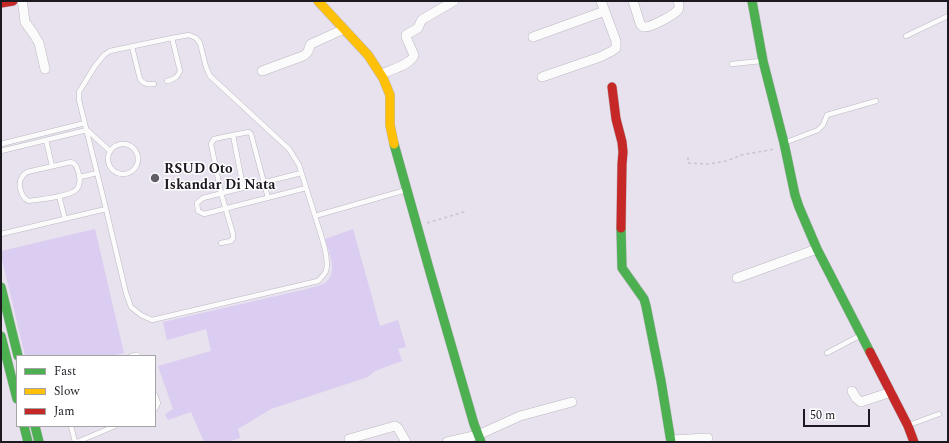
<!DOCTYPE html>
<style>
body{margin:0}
#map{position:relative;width:949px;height:443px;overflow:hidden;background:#e7e2ed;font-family:Spectral,serif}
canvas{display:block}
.frame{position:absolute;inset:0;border:2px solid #1c1921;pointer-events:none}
.legend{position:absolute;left:16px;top:355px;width:140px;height:72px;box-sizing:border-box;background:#fff;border:1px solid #a4a3a6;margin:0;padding:5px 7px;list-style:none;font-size:12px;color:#1c1921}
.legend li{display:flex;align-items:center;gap:8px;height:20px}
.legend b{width:20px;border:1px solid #a4a3a6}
.scale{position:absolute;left:803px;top:409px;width:67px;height:18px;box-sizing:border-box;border:2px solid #1c1921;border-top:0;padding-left:5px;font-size:12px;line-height:14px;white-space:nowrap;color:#1c1921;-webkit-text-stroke:3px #fff;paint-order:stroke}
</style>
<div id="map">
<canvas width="949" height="443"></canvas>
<div class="frame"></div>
<ul class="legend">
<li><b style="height:5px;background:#4caf50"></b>Fast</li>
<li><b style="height:5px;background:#ffc107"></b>Slow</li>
<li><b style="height:5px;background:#c62828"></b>Jam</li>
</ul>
<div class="scale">50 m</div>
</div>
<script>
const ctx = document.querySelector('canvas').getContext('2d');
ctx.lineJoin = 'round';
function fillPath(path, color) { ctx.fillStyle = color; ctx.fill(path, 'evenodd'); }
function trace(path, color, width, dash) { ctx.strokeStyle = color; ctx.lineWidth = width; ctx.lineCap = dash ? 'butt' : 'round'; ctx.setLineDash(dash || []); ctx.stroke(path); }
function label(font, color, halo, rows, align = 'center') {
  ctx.font = font + ' Spectral,serif'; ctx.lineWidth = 3; ctx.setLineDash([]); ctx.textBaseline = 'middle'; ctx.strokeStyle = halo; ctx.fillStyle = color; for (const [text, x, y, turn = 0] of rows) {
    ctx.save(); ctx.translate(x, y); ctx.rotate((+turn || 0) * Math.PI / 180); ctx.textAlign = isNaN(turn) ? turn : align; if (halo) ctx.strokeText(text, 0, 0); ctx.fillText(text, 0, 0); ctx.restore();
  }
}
fillPath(new Path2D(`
 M 95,229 L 124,353 L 112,356 L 25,356 L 1,255 L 1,251 Z
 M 353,229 L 380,326 L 398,320 L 406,347 L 398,349 L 402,361 L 375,371 L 368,377 L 271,409 L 238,429 L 240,438 L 228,442 L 204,442 L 191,412 L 168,420 L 165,414 L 173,409 L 158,366 L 211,351 L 206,329 L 167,340 L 163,322 L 307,289 C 312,287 318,286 323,284 C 340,275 329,253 325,239 Z`), '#dbccf1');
const lane = new Path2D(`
 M 906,36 L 948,16
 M 132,47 L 140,79 C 144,84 147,85 154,84
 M 732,64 L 761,61
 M 167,81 C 173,79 177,79 180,71 L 172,38
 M 87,130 L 110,151
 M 46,140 L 52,166
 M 784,143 L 818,130 L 823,125 L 827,115 L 876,101
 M108 159a15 15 0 1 1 30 0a15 15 0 1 1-30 0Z
 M 1,144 L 85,123
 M 1,151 L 87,130
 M 71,162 C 77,164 77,169 79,174 C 80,179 80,185 77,189 C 70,197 40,199 29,201 C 21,198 17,183 22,177 C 23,175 26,173 27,172 Z
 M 301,173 L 203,198 L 197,203 L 198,211 L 204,214 L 306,188
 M 80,177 L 97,173
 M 243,187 L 233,135 L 249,132 L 251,134 L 268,198
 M 59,196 L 65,219
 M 106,209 L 79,100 L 79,92 L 95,66 L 104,55 L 110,51 L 172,38 L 189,35 L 196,38 L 200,43 L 206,67 L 210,76 L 289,149 L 299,165 L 315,216 L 406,190
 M 1,234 L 106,209 L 126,293 L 131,307 L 141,315 L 152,320 L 318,281 C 321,278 324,275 326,271 C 330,257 319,230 315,216
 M 221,243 L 231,241 L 233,238 L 233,234 L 221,193 L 211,144 L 214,139 L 233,135
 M 827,353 L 861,335
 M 131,356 L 136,355 L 139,356
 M 155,395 L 158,403 L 155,409
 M 909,425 L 939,414
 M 71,426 L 75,442
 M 77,442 L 115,426`);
const street = new Path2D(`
 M 22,1 L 23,6 L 25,22 L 33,33 L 39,43 L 45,69
 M 633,1 L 640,23 C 641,25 641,26 644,27 C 650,28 674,15 678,10 C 680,7 679,4 678,1
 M 533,37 L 605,11
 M 262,71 L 303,56 C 311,51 307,50 311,44 L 344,29
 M 382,74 C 390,70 412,64 414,55 L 406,37 L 406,35 L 418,28 L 421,21 L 423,19 L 454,1
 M 542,77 L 600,57 L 612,51 L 616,48 L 616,41 L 601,1
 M 737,278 L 817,249
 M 852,391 L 856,398 L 861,402 L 891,392
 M 349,439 L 395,426 L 398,428 L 406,442
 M 671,440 L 708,438
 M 447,442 L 478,435 L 520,416 L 572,402`);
const fast = new Path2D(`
 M 752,1 L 763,61 L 784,143 L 795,195 L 799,207 L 817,249 L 870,352
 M 394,144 L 430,272 L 474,424 L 481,442
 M 621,228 L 622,268 L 644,299 L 646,306 L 661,381 L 671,442
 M 1,287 L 18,356
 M 1,336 L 17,399
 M 24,426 L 28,442
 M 35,426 L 39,442`);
const slow = new Path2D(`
 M 318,1 L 368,55 L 383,78 L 390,95 L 390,125 L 394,144`);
const jam = new Path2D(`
 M 1,3 L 13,1
 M 612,87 L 616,119 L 622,142 L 623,152 L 622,164 L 621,228
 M 870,352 L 908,426 L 914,442`);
trace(lane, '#bcb8c1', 5.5);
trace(street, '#bcb8c1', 10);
trace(fast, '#bcb8c1', 10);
trace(slow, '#bcb8c1', 10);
trace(jam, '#bcb8c1', 10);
trace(new Path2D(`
 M 688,157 L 688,163 L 706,164 L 715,163 L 727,161 L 741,155 L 775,149
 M 427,223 L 467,211`), '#c8c6ca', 1.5, [3, 3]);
trace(lane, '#fbfbfc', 4.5);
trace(street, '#fbfbfc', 9);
trace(fast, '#4caf50', 9);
trace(slow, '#ffc107', 9);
trace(jam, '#c62828', 9);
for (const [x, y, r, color] of [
 [155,178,5,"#635f68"]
]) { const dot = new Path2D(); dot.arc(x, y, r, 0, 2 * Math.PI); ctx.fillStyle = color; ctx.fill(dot); trace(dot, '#fff', 1.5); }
label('bold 14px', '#1c1921', '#fff', [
 ["RSUD Oto",164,170],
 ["Iskandar Di Nata",164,186]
], 'left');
</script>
